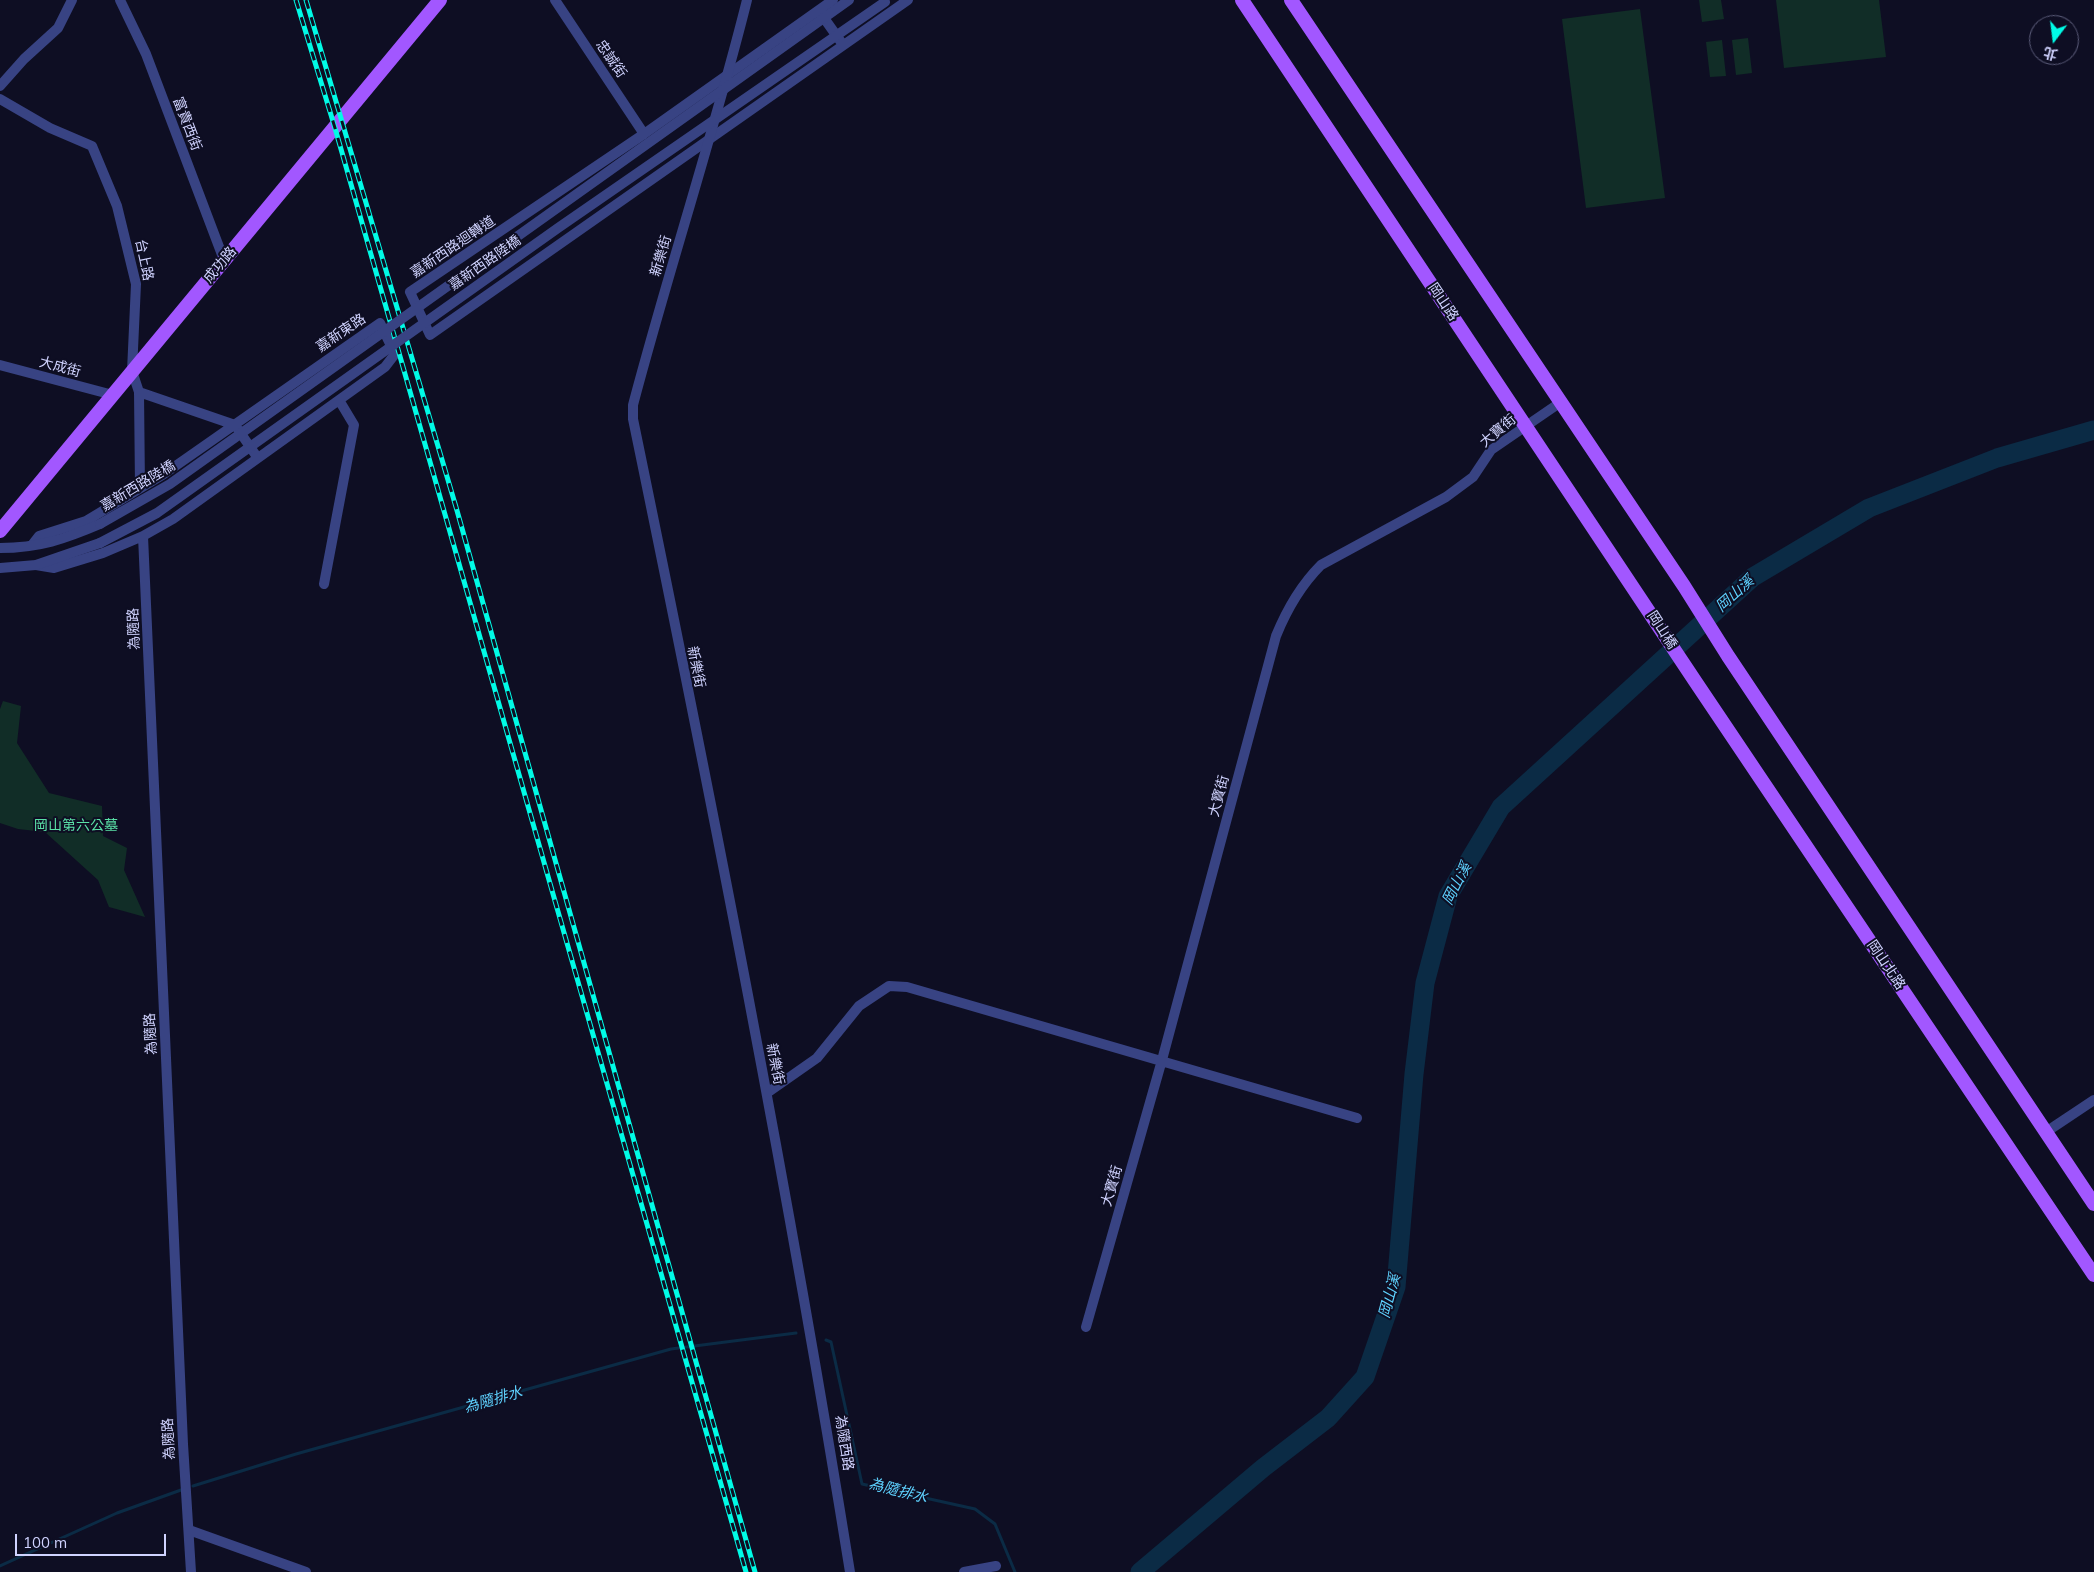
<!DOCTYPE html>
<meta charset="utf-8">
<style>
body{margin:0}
#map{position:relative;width:2094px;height:1572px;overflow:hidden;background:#0e0e23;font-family:Mulish,"Noto Sans TC",sans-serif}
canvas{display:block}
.north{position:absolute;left:2029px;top:15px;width:50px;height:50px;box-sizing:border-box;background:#0e0e23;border:1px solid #5c5d7b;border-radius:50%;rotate:195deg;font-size:14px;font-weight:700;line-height:20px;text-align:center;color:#d0d3ff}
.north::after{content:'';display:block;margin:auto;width:18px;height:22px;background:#00fbe6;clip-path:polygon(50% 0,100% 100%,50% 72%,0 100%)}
.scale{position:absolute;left:15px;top:1534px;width:151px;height:22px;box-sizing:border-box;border:2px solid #d0d3ff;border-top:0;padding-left:6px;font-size:15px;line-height:18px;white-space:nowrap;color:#d0d3ff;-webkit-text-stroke:4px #0e0e23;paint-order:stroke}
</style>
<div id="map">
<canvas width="2094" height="1572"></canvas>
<div class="north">北</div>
<div class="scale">100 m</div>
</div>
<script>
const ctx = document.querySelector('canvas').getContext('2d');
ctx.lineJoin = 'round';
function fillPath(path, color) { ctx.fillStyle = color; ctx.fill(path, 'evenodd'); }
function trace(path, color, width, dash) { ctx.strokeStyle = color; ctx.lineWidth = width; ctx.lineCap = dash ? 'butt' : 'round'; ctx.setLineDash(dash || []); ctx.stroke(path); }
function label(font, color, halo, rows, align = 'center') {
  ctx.font = font + ' Mulish,"Noto Sans TC",sans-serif'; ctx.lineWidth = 4; ctx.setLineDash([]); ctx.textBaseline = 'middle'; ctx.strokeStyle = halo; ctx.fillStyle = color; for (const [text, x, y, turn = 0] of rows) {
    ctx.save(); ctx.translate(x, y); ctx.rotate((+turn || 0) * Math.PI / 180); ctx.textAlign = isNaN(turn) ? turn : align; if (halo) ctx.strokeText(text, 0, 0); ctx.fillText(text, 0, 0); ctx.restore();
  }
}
fillPath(new Path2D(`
 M 1699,0 L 1721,0 L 1724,19 L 1702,22 Z
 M 1776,0 L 1879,0 L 1886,57 L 1784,68 Z
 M 1640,9 L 1665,198 L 1586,208 L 1562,19 Z
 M 1748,38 L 1752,73 L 1736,75 L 1732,40 Z
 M 1722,40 L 1726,76 L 1710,77 L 1706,42 Z
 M 3,701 L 21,706 L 17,743 L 49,793 L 102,806 L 103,836 L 127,848 L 124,870 L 145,917 L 109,907 L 98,880 L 45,832 L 18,829 L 0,823 L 0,709 Z`), '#112d27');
trace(new Path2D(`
 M 826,1340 L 831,1342 L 862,1484 L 975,1509 L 995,1524 L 1015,1572
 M 193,1486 L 296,1454 L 671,1349 L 796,1333
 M 0,1566 L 117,1513 L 181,1490`), '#0b2b45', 3);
trace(new Path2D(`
 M 1140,1572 L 1263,1468 L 1328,1418 L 1365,1377 L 1396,1287 L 1414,1074 L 1425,983 L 1448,896 L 1501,807 L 1753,577 L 1869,508 L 1997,458 L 2094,430`), '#0b2b45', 19);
trace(new Path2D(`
 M 120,0 L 146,54 L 224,260
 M 555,0 L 644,134
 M 833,0 L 644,134 L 410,292 L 430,335 L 908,0
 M 819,11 L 841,42
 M 0,86 L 24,59 L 58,28 L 72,0
 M 0,99 L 50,128 L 92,146 L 117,206 L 136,284 L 132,371 L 139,392 L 140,488
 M 0,365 L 113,395
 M 139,392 L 235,425 L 255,454
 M 143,536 L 183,1444 L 191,1572
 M 32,545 L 39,536 L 86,521 L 164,474 L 380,323 L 395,354 L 385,367 L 173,519 L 143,536 L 103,553 L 54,568 L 36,565
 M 324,584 L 354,425 L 339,400
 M 767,1093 L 817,1058 L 859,1006 L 889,986 L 907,987 L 1357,1118
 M 2046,1132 L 2094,1100
 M 1086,1327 L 1162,1060 L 1276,636 C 1287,609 1300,586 1321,565 L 1446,497 L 1473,477 L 1491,450 L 1561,402
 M 189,1530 L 306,1572
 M 964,1572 L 996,1566`), '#384383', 10);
trace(new Path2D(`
 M 747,0 C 713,136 669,269 633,405 L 633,419 C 712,802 788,1186 850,1572
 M 0,548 C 39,548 65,539 100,524
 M 0,568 L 36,565 L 100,543`), '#384383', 10);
trace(new Path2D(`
 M 1242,0 L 1695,681 L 2094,1275
 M 1291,0 L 1684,586 L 1728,656 L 2094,1204
 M 0,531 L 440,0`), '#a257ff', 14);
const rail = new Path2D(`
 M 296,0 L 335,128 L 746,1572
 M 306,0 L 456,507 L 755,1572`);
trace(rail, '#00fbe6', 5);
trace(rail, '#0e0e23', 3, [9]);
trace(new Path2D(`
 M 100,524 L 170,484 L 849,0
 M 100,543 L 157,513 L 558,228 L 885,2`), '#384383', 10);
label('14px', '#d0d3ff', '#0e0e23', [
 ["忠誠街",611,59,55],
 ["富貴西街",187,124,69],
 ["嘉新西路迴轉道",453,247,-34],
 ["新樂街",661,256,-73],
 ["台上路",144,260,78],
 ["嘉新西路陸橋",485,263,-35],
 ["成功路",220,265,-50],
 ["岡山路",1443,302,56],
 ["嘉新東路",341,333,-34],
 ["大成街",60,367,15],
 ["大寶街",1498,431,-40],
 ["嘉新西路陸橋",138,486,-31],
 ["為隨路",134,629,-92],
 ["岡山橋",1662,630,57],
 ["新樂街",696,667,79],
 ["大寶街",1219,796,-75],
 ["岡山北路",1886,965,56],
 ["為隨路",151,1034,-93],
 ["新樂街",775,1064,79],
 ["大寶街",1112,1186,-74],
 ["為隨路",169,1439,-93],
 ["為隨西路",844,1443,81]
]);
label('14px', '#5ae1a7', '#0e0e23', [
 ["岡山第六公墓",76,826]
]);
label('italic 15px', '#5ed2ff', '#0e0e23', [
 ["岡山溪",1735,594,-42],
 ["岡山溪",1457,884,-63],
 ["岡山溪",1390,1296,-75],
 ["為隨排水",493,1400,-16],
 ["為隨排水",898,1491,14]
]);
</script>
